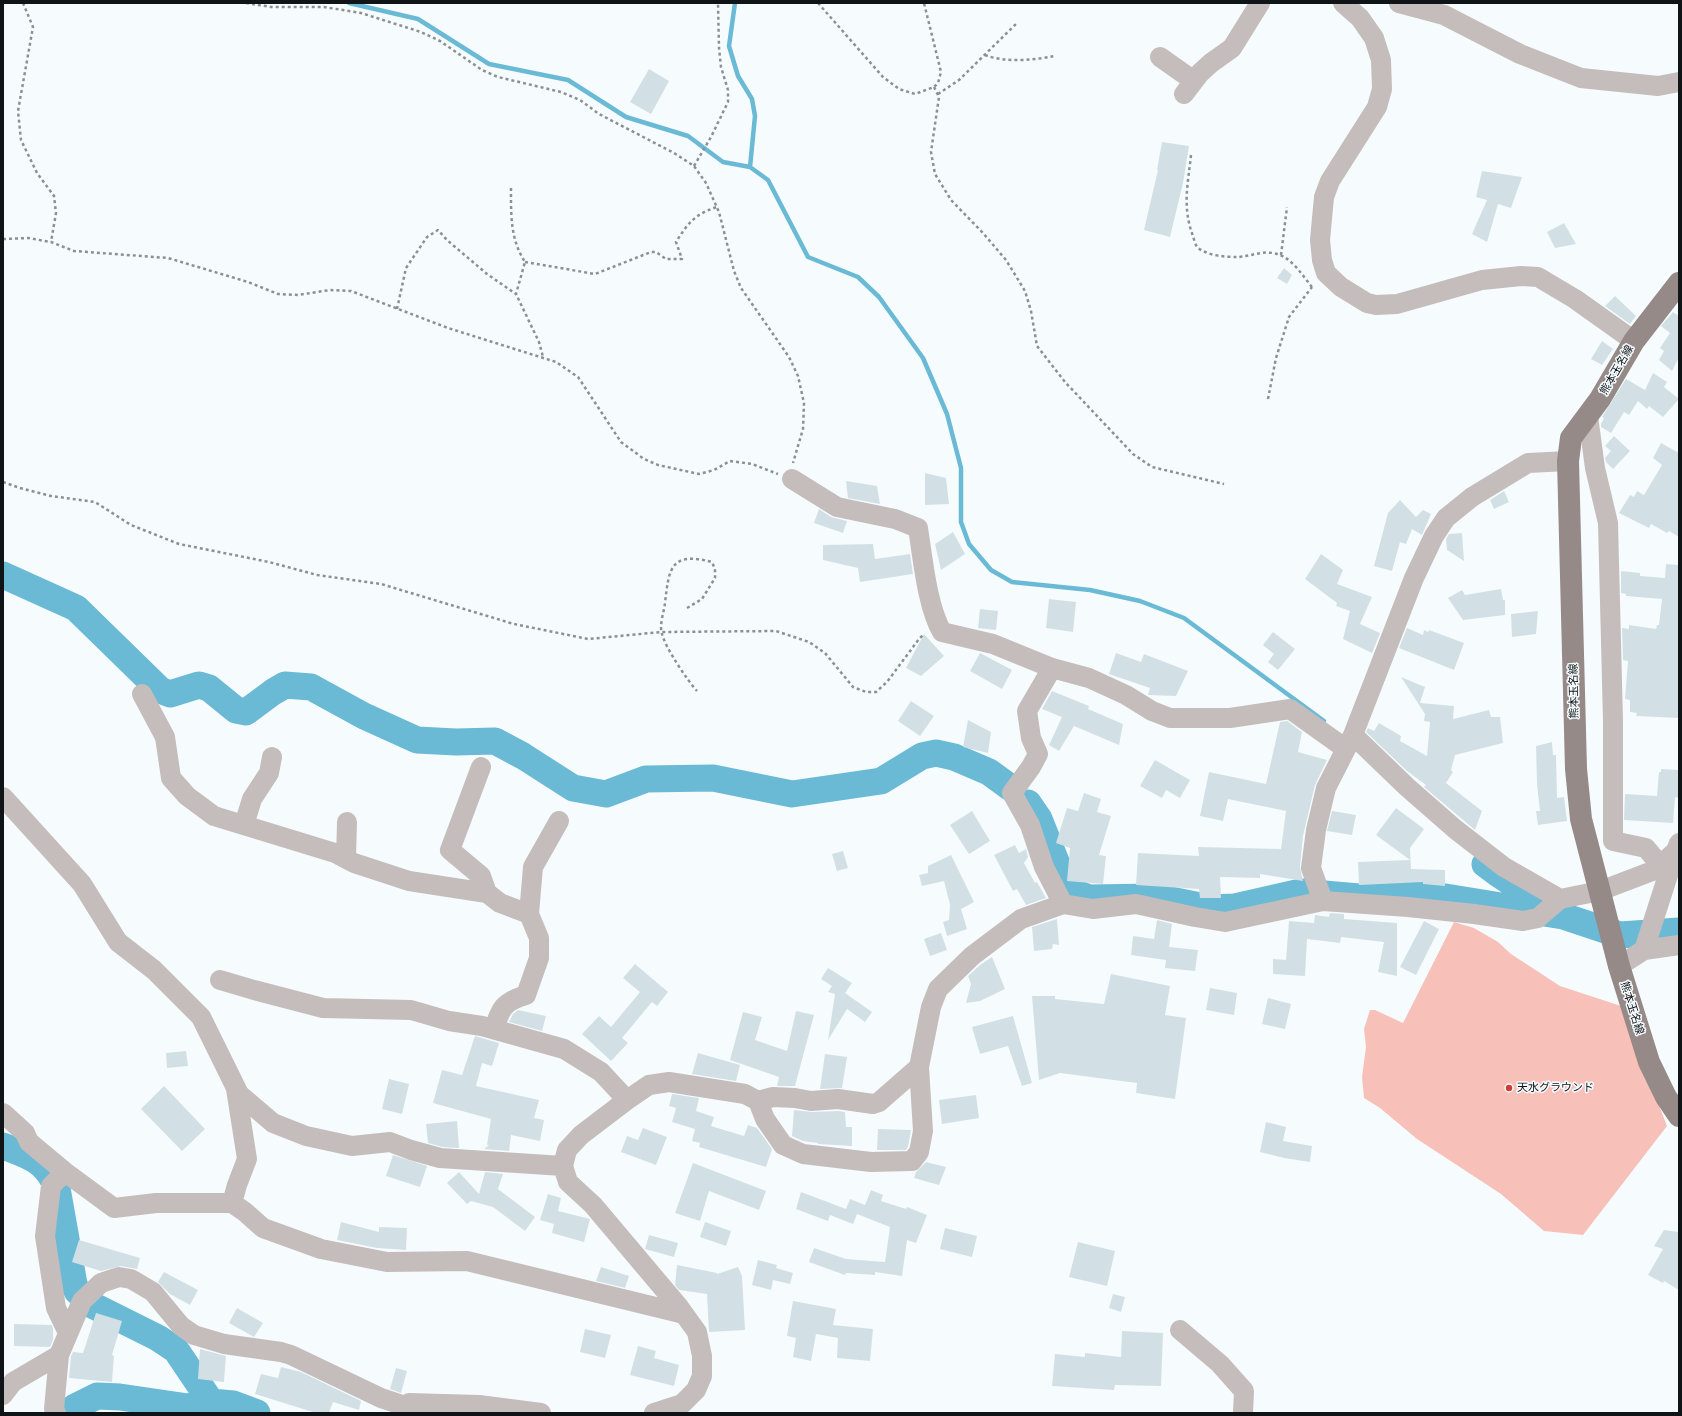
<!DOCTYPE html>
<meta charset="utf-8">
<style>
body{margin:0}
#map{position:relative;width:1682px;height:1416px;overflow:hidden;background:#f6fcfe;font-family:Quicksand,sans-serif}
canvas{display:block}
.frame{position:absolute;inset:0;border:4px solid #0f1416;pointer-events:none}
</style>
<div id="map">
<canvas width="1682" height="1416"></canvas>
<div class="frame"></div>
</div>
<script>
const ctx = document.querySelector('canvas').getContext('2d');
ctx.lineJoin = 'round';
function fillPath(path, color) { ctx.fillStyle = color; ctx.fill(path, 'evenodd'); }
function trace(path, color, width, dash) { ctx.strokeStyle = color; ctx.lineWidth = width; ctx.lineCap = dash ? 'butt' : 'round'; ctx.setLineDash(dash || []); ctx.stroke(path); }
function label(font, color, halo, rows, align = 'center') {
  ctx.font = font + ' Quicksand,"Noto Sans JP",sans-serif'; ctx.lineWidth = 3; ctx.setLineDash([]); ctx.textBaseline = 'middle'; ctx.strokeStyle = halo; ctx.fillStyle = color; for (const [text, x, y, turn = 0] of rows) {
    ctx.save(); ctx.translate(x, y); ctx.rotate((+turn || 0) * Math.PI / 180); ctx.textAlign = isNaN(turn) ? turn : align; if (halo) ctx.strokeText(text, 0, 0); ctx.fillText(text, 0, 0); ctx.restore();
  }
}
fillPath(new Path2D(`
 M 1454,922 L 1474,928 L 1498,942 L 1511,954 L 1560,986 L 1624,1007 L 1649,1070 L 1660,1108 L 1667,1126 L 1583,1235 L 1544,1231 L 1501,1194 L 1417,1139 L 1380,1108 L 1364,1098 L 1362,1077 L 1366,1047 L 1364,1029 L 1370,1010 L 1375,1010 L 1403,1023 Z`), '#f7c1b9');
trace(new Path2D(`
 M 349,3 L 418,19 L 489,64 L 568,80 L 626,117 L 688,136 L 723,162 L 750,167 L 768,180 L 808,257 L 858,277 L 879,297 L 923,358 L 947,414 L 961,468 L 961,522 L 969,544 L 991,570 L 1012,582 L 1090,590 L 1140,601 L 1184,618 L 1324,721
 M 735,3 L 729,46 L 738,76 L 752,99 L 755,116 L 750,167`), '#6abad6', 4.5);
trace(new Path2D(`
 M 3,575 L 76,608 L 160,690 L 170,694 L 199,685 L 209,688 L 236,710 L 246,712 L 273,692 L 285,685 L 311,687 L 364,716 L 417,740 L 456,742 L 495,741 L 523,756 L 573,788 L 606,794 L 646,779 L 713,778 L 792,794 L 881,781 L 922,756 L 936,753 L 954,757 L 989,772 L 1011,788
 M 1028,803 L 1039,819 L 1063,879 L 1074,892 L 1089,898 L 1156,897 L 1210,908 L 1235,907 L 1301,892 L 1359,897 L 1427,894 L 1563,916 L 1620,935 L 1679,931
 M 1485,864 L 1497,873 L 1554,911
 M 3,1146 C 29,1156 46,1160 57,1188 L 74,1284 L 77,1291 L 92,1305 L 158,1338 L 176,1350 L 211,1402
 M 67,1413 L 75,1407 L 97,1396 L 120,1397 L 188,1407 L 211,1402 L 233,1404 L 257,1413`), '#6abad6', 27);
fillPath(new Path2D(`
 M 649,69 L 669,81 L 651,114 L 630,102 Z
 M 1162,142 L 1189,146 L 1183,183 L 1170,237 L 1144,230 L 1158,170 L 1157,170 Z
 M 1482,171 L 1522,177 L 1511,208 L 1498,204 L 1487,242 L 1472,234 L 1487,200 L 1476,197 Z
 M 1564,223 L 1576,244 L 1555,248 L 1547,232 Z
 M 1284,268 L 1292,275 L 1287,284 L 1277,278 Z
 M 1615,296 L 1636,316 L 1630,324 L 1605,306 Z
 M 1673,312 L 1679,316 L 1679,357 L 1672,371 L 1659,360 L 1664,351 L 1660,348 L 1670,333 L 1661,326 Z
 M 1602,341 L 1613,349 L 1602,365 L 1591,359 Z
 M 1653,373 L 1667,382 L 1664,387 L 1679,399 L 1663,417 L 1649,406 L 1647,409 L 1638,401 L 1629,415 L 1624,412 L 1611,433 L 1601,427 L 1601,424 L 1604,418 L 1602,417 L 1626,379 L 1645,390 Z
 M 1614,436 L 1630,451 L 1613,469 L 1606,462 L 1605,458 L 1611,451 L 1605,446 Z
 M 1661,443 L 1679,453 L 1679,537 L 1669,531 L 1667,533 L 1651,524 L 1649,528 L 1619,513 L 1630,495 L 1634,497 L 1637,491 L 1644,495 L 1662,465 L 1653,458 Z
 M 925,473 L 946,478 L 949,504 L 925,505 Z
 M 846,481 L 877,486 L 880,504 L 848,498 Z
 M 1504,491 L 1509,502 L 1494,509 L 1490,500 Z
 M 1400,500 L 1416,517 L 1423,510 L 1431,514 L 1422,535 L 1412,529 L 1406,544 L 1400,542 L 1392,571 L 1374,566 L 1388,513 Z
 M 819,509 L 831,517 L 847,521 L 843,533 L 814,523 Z
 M 953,532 L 965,554 L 941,570 L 935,544 Z
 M 1462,533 L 1464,561 L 1447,550 L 1446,539 L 1449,534 Z
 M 873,544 L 875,559 L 910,554 L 913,574 L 860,582 L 858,568 L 823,560 L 823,545 Z
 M 1321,554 L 1343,570 L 1337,584 L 1372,597 L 1360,624 L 1380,633 L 1372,653 L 1343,639 L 1350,611 L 1336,606 L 1337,603 L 1305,579 Z
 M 1666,564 L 1679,565 L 1679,718 L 1636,716 L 1637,713 L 1630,712 L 1630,700 L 1625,699 L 1628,661 L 1623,660 L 1622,628 L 1629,629 L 1629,625 L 1656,629 L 1657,625 L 1659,625 L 1662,599 L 1626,596 L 1626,594 L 1621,593 L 1621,571 L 1640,573 L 1640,576 L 1665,578 Z
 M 1501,589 L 1503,600 L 1505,600 L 1505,615 L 1463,620 L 1448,598 L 1462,590 L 1465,595 Z
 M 1049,599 L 1076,602 L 1073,632 L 1046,628 Z
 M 980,609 L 998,611 L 996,630 L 978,628 Z
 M 1538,611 L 1536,634 L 1512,637 L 1511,614 Z
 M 1407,628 L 1423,635 L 1424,630 L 1428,632 L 1429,630 L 1464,643 L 1454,670 L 1399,648 Z
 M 1273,632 L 1295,649 L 1278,670 L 1268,662 L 1274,654 L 1263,645 Z
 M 924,634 L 944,656 L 921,676 L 906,668 Z
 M 980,653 L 1012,670 L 1002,689 L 970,671 Z
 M 1116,653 L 1141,662 L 1144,654 L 1188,671 L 1176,696 L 1148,695 L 1150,688 L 1109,674 Z
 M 1401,677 L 1425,687 L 1420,703 L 1454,706 L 1453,719 L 1489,710 L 1491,717 L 1500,717 L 1503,743 L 1455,755 L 1451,770 L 1453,772 L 1446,783 L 1482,811 L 1475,830 L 1424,787 L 1426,785 L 1407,771 L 1366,732 L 1368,728 L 1374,731 L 1379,723 L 1401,736 L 1400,741 L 1427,756 L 1430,722 L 1424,721 L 1425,714 Z
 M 1052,691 L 1089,706 L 1088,709 L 1123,724 L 1119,745 L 1074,726 L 1059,751 L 1049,745 L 1062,717 L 1042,709 Z
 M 911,701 L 934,716 L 920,736 L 898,721 Z
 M 968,720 L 991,732 L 988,753 L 963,747 Z
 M 1287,721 L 1302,732 L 1298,752 L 1327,760 L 1315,785 L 1303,836 L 1300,867 L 1303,881 L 1260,874 L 1260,878 L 1220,877 L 1221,898 L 1200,898 L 1199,889 L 1136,885 L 1138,853 L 1199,856 L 1198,847 L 1281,849 L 1286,811 L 1228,799 L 1223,821 L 1200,816 L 1209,772 L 1266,784 L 1280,722 Z
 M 1552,742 L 1553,755 L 1556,755 L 1557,798 L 1564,797 L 1567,821 L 1538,825 L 1536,811 L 1540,811 L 1537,784 L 1536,746 Z
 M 1155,760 L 1190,780 L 1180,798 L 1166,790 L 1162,798 L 1140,786 Z
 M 1661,769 L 1679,770 L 1679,798 L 1675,797 L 1673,823 L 1624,820 L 1625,794 L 1657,796 L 1659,772 L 1661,772 Z
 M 1084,793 L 1101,799 L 1097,812 L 1111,816 L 1099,855 L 1106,856 L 1103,884 L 1067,881 L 1070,848 L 1056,843 L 1067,808 L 1078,811 Z
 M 1396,808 L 1424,829 L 1410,848 L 1411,869 L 1445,870 L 1445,886 L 1423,884 L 1423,882 L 1359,885 L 1358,862 L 1410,860 L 1376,835 Z
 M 972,811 L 990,841 L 969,854 L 950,825 Z
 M 1332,811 L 1356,815 L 1352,835 L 1327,831 Z
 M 1015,845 L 1019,853 L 1026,849 L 1028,857 L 1024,863 L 1035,883 L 1037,882 L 1046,898 L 1026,905 L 1017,889 L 1013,891 L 994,855 Z
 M 843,851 L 848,868 L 837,871 L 832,854 Z
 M 951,855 L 974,902 L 961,909 L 967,929 L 947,936 L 943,922 L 949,920 L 950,905 L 944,881 L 922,886 L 919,875 L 928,873 L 928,866 Z
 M 1330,913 L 1344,914 L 1344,919 L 1397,923 L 1397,976 L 1378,972 L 1384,942 L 1341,937 L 1340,943 L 1307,939 L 1305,976 L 1273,974 L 1273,959 L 1286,960 L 1289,921 L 1314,923 L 1315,915 L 1329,917 Z
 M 1057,919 L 1059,945 L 1053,944 L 1052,949 L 1034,951 L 1032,927 Z
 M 1157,920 L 1172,924 L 1169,947 L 1198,950 L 1195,971 L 1165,968 L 1166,960 L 1131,955 L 1133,936 L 1154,939 Z
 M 1424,921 L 1439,929 L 1416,975 L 1400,967 Z
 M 941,933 L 947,950 L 930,956 L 924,939 Z
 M 992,957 L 1005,989 L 980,1001 L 966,1003 L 971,984 L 968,976 L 980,965 Z
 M 635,964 L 668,992 L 657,1006 L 652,1002 L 622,1038 L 628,1043 L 611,1061 L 582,1034 L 599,1016 L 611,1027 L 640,992 L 623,978 Z
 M 828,968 L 852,983 L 845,993 L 872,1012 L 865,1022 L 847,1009 L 828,1040 L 835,994 L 828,992 L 832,986 L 821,979 Z
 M 1111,974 L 1170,986 L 1165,1015 L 1186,1018 L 1175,1099 L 1136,1093 L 1137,1083 L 1060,1073 L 1039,1080 L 1032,996 L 1055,996 L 1055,999 L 1104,1004 Z
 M 1210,988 L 1237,993 L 1234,1015 L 1206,1010 Z
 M 1268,998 L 1291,1004 L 1285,1029 L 1262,1024 Z
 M 518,1010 L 546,1016 L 542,1031 L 509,1022 L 513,1014 Z
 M 796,1011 L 814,1015 L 795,1086 L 777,1086 L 779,1077 L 730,1060 L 743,1012 L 762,1017 L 755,1040 L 787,1051 Z
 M 1013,1016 L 1032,1083 L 1022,1086 L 1008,1046 L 980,1054 L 972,1027 Z
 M 475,1036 L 499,1043 L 492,1066 L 482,1063 L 476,1086 L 539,1100 L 534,1118 L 544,1120 L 540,1141 L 511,1135 L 509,1151 L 484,1149 L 489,1145 L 487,1145 L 491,1119 L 433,1103 L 442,1070 L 462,1075 Z
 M 186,1051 L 188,1066 L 167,1068 L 166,1053 Z
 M 698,1053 L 740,1065 L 736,1081 L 692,1074 Z
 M 825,1054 L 847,1057 L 842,1088 L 820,1089 Z
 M 389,1079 L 409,1084 L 402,1114 L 382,1109 Z
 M 164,1086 L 205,1129 L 182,1151 L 141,1109 Z
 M 672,1094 L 699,1098 L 696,1111 L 714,1117 L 711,1126 L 744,1136 L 748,1125 L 757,1128 L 772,1149 L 766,1167 L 699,1147 L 700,1143 L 692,1141 L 695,1129 L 672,1122 L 676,1108 L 669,1106 Z
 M 976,1095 L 979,1118 L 942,1124 L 939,1100 Z
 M 794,1110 L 812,1112 L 838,1111 L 845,1112 L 846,1127 L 852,1127 L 852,1146 L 818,1144 L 818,1143 L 803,1141 L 792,1136 Z
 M 457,1121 L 459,1148 L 442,1147 L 428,1143 L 426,1124 Z
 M 1266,1122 L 1286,1127 L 1283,1141 L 1312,1146 L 1310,1162 L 1284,1158 L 1260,1152 Z
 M 643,1128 L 667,1137 L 656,1165 L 621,1152 L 627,1136 L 638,1140 Z
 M 878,1129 L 911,1130 L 908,1147 L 906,1150 L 877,1150 Z
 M 393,1155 L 427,1166 L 420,1187 L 386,1176 Z
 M 926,1162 L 946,1167 L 939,1185 L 914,1178 L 916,1172 Z
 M 693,1163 L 766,1191 L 759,1210 L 709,1191 L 700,1221 L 675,1213 Z
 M 459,1172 L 479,1194 L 485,1172 L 503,1174 L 498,1189 L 535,1217 L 525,1231 L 493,1207 L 471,1201 L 467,1204 L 447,1183 Z
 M 871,1190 L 883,1195 L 881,1201 L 906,1209 L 907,1207 L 927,1215 L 916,1243 L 907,1240 L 902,1276 L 875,1272 L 875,1275 L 846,1273 L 845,1275 L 809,1262 L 814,1248 L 846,1259 L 885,1262 L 890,1227 L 857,1214 L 853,1224 L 830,1215 L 828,1221 L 796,1209 L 801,1192 L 846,1209 L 850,1199 L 865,1205 Z
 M 548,1194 L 561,1198 L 558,1211 L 590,1219 L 584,1242 L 552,1233 L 554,1224 L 540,1220 Z
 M 341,1222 L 379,1232 L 379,1227 L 407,1228 L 406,1250 L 377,1248 L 337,1240 Z
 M 705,1222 L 731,1231 L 726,1246 L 700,1237 Z
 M 945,1228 L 977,1236 L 972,1257 L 940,1249 Z
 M 1664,1230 L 1679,1232 L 1679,1290 L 1664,1281 L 1663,1283 L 1648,1275 L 1663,1249 L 1654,1246 Z
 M 649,1235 L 678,1243 L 674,1257 L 645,1249 Z
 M 79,1240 L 140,1258 L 137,1269 L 121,1266 L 101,1271 L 72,1262 Z
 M 1078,1242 L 1115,1251 L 1107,1286 L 1069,1277 Z
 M 758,1260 L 777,1265 L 776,1268 L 793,1273 L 790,1284 L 773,1280 L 771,1290 L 752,1285 Z
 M 677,1265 L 717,1273 L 717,1274 L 738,1267 L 742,1276 L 745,1330 L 709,1332 L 707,1294 L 679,1290 L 675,1285 Z
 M 601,1267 L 629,1276 L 625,1288 L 596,1281 Z
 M 164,1272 L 198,1290 L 190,1305 L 170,1294 L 158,1282 Z
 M 1113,1294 L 1125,1297 L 1121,1312 L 1109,1308 Z
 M 793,1301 L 836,1309 L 833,1325 L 873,1329 L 870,1361 L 837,1358 L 838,1338 L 816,1334 L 811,1361 L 793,1357 L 796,1338 L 787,1336 Z
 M 237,1308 L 263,1323 L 254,1337 L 229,1323 Z
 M 96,1313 L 122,1321 L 112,1355 L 114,1356 L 112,1382 L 69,1378 L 71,1356 L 73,1352 L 83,1353 Z
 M 14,1324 L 52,1325 L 53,1329 L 53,1340 L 50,1347 L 14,1346 Z
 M 585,1329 L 611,1335 L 605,1358 L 580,1352 Z
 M 1122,1331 L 1163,1333 L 1161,1386 L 1115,1385 L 1114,1390 L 1052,1386 L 1055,1354 L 1085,1357 L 1085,1353 L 1121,1357 Z
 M 638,1346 L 656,1351 L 654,1358 L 679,1365 L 674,1386 L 630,1375 Z
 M 200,1349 L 226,1356 L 224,1382 L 198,1379 Z
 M 281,1367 L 301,1372 L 361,1401 L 359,1410 L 333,1402 L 329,1413 L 316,1413 L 255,1394 L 261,1374 L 278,1378 Z
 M 396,1368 L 407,1371 L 401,1393 L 390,1389 Z`), '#d2e0e5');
trace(new Path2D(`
 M 23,3 L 33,27 L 18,111 L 21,140 L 37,173 L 54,196 L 56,213 L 51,242
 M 246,3 L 271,7 L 324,7 L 361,13 L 421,32 L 440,41 L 482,70 L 498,77 L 561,92 L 580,100 L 599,114 L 674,153 L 694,166 L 706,183 L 719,212 L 734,271 L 741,288 L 789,357 L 798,376 L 804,403 L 803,429 L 793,463
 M 818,3 L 883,77 L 899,89 L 915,94 L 934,87 L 938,83 L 941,72 L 924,3
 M 985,55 C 1006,63 1034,60 1055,56
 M 934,87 L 939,97 L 931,152 L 935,174 L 951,200 L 983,233 L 1006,260 L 1025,291 L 1031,311 L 1037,346 L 1065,382 L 1133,454 L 1152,467 L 1224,484
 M 938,94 L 959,80 L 1017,23
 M 1191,155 C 1188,184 1182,207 1193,236 C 1194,239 1195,244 1197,247 C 1207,256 1226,257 1238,257 C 1253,256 1265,249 1280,255 C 1293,260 1303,276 1312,287
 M 694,166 L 711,137 L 728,102 L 728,90 L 721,67 L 719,48 L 718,3
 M 511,188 C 511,214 510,239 525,262 L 516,294 L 539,342 L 543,357
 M 3,239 L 28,238 L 51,242 L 74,251 L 168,258 L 248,282 L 278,294 L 298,295 L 330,290 L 351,291 L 448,328 L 556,362 L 578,377 L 621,442 L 644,459 L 658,465 L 699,474 L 714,470 L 730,461 L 752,464 L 778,474
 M 1281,255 L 1287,207
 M 525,262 L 595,274 L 651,252 L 656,252 L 666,259 L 682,259 L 676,242 C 688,223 695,214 717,207
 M 397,309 L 406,268 L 427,237 L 438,230 L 447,240 L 487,274 L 516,294
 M 1268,399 L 1276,358 L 1289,317 L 1312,287
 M 3,482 L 20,488 L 51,496 L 95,502 L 131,525 L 179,544 L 269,562 L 317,575 L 381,584 L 514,624 L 588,639 L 661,632 L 776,631 L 809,642 L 825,653 L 853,687 L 866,692 L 876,692 L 887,682 L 919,639 L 924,634
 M 687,608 L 702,599 L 715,578 L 715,569 L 712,562 C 670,551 669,569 665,603 C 664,612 659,625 662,634 C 665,647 687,680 697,691`), '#8b9193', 2.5, [3, 3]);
trace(new Path2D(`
 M 1343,3 L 1360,18 L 1374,38 L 1381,60 L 1382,89 L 1377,107 L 1330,181 L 1324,197 L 1320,240 L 1322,260 L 1326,273 L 1341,287 L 1367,303 L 1376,305 L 1397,304 L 1482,280 L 1521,276 L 1538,277 L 1575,299 L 1634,341
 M 1399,3 L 1444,15 L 1520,54 L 1581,78 L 1658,86 L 1679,82
 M 1160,57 L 1194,81
 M 1184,94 L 1200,73 L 1211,63 L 1232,48 L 1260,3
 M 1588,416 L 1595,468 L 1608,523 L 1613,721 L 1613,841 L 1646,848 L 1660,865
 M 1568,461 L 1528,463 L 1472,497 L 1446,518 L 1434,536 L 1414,578 L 1353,735 L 1326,788 L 1316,830 L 1311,868 L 1323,901 L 1408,907 L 1474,914 L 1523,921 L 1538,918 L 1560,899 L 1600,891 L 1655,870 L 1676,851 L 1679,843
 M 792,479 L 837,507 L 895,519 L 918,528 C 923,559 927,606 942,632 L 993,644 L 1052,668 L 1089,678 L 1126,695 L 1152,711 L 1170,718 L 1230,718 L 1290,709 L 1346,749
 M 1052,668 L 1027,711 L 1031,738 L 1038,754 L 1031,767 L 1012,793 L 1030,825 L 1044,867 L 1063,904
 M 142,694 L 165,737 L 171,778 L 187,796 L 214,816 L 335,853 L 354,863 L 409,881 L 487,893
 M 1353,735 L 1407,787 L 1455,829 L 1504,867 L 1560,899
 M 481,767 L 450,850 L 481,876 L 487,893 L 500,903 L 529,914
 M 3,797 L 82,884 L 118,942 L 154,970 L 201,1017 L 239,1094 L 273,1123 L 306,1136 L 352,1146 L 390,1142 L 411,1150 L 440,1158 L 563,1166
 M 244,825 L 252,799 L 269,773 L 272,757
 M 346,858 L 347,822
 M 1644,950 L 1675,853
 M 1619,966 L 1644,950 L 1679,945
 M 220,980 L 254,990 L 323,1008 L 411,1010 L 449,1021 L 482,1026 L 564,1049 L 601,1072 L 627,1100
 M 494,1029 C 501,1008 503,1002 526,995 L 539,958 L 539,938 L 529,914 L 533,867 L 559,821
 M 758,1101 L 773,1097 L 795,1098 L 811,1101 L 838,1099 L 873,1104 L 879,1102 L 919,1067
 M 3,1113 L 25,1133 L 29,1142 L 65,1172 L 51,1186 L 45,1236 L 56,1308 L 68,1333
 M 65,1172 L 114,1208 L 156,1203 L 232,1203 L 245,1212 L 263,1228 L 321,1249 L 387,1262 L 467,1261 L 684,1314
 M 232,1203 L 237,1185 L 247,1159 L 236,1089
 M 1180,1330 L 1220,1364 L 1244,1391 L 1243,1413
 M 3,1395 L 13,1382 L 59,1355 L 82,1301 L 101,1283 L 119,1277 L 131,1279 L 153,1292 L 181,1326 L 194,1335 L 224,1344 L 281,1352 L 291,1355 L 381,1398 L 426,1413
 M 409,1403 L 479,1405 L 541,1413
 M 56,1413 L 54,1409 L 59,1355
 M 654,1413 L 682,1404 L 696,1390 L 702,1376 L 702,1356 L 697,1332 L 679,1307 L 593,1205 L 568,1182 L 563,1166 L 567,1150 L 581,1135 L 627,1100 L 649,1085 L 669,1082 L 745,1094 L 758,1101 L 765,1119 L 783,1145 L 803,1154 L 871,1162 L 912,1161 L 919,1152 L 923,1131 L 919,1067 L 931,1007 L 938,989 L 972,956 L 1021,919 L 1063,904 L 1093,909 L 1136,904 L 1195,917 L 1225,922 L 1323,901`), '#c4bdbc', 20);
trace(new Path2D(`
 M 1679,283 L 1634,341 L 1600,399 L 1571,438 L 1568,461 L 1576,769 L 1581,819 L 1619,966 L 1649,1062 L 1666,1097 L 1679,1116`), '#958a88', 22);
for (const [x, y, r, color] of [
 [1509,1088,4,"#cc3f34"]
]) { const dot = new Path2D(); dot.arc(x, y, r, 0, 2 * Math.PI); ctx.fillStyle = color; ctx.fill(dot); trace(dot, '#f6fcfe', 1.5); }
label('11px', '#0f1416', '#f6fcfe', [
 ["熊本玉名線",1617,370,-60],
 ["熊本玉名線",1574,691,-91],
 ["熊本玉名線",1632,1008,73]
]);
label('11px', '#0f1416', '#f6fcfe', [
 ["天水グラウンド",1517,1088]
], 'left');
</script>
